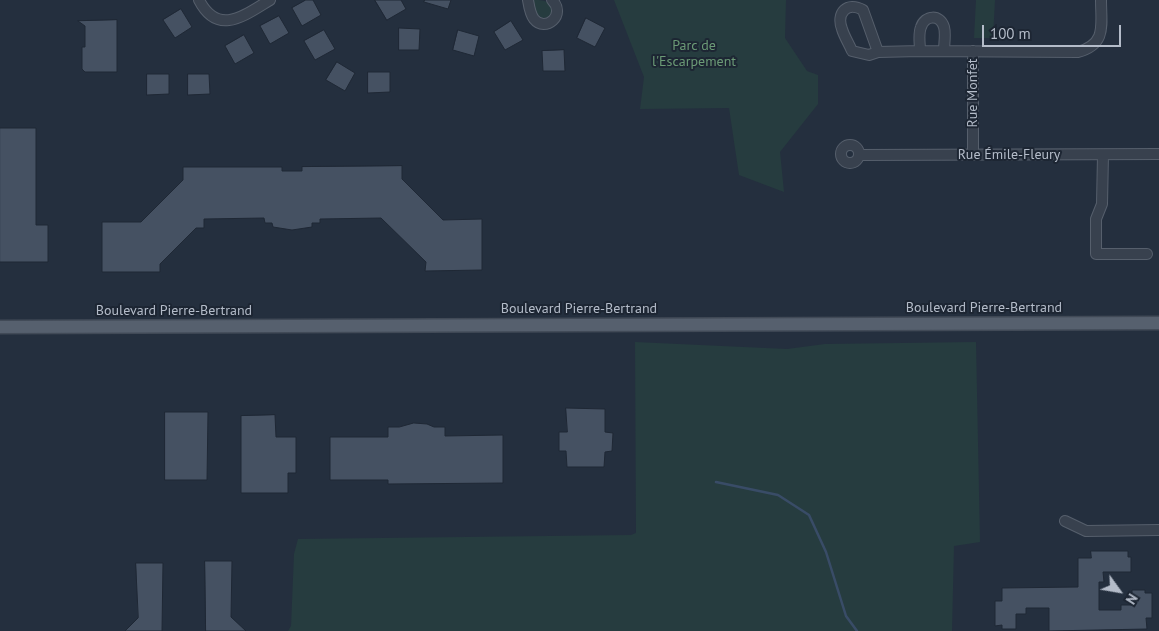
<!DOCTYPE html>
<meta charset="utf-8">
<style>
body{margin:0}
#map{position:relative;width:1159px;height:631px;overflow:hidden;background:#242f3e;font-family:"PT Sans",sans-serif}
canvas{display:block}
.north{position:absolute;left:1094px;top:566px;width:50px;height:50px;-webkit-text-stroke:4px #1d2633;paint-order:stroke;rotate:122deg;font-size:14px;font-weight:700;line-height:20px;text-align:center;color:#b4bcc9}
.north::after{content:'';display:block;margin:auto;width:18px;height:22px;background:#b4bcc9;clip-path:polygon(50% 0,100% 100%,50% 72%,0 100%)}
.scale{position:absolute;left:982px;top:25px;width:139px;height:22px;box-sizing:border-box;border:2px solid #b4bcc9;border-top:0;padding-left:6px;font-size:15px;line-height:18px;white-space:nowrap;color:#b4bcc9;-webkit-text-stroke:4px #1d2633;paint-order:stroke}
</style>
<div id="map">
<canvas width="1159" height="631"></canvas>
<div class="north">N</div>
<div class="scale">100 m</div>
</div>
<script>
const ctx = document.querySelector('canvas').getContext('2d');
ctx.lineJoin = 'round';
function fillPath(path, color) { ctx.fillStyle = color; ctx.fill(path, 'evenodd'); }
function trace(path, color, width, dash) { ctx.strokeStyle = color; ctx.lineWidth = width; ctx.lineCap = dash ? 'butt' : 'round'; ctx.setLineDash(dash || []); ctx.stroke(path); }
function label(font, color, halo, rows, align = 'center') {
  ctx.font = font + ' "PT Sans",sans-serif'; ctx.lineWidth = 4; ctx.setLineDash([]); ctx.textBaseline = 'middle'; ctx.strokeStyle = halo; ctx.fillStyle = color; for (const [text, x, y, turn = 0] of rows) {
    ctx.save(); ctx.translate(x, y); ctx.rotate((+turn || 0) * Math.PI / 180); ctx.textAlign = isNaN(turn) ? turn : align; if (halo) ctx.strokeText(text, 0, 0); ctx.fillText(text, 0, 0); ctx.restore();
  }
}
fillPath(new Path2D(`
 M 532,0 C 544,0 552,0 552,14 L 549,17 L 542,18 L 535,12 Z
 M 614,0 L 786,0 L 785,38 L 807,71 L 818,75 L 818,104 L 780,152 L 784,192 L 739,175 L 729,108 L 640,109 L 644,77 Z
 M 976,0 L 995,0 L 993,38 L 974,38 Z
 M 635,342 L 787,349 L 825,344 L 976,342 L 980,542 L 954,546 L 952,631 L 288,631 L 291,626 L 294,554 L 298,539 L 631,535 L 636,533 Z`), '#263c3f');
trace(new Path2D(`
 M 716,482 L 778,495 L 809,515 L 826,552 L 846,616 L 857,631`), '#394c67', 2.5);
const building = new Path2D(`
 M 306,0 L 313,0 L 321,15 L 302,26 L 292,8 Z
 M 375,0 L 401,0 L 406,9 L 387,20 Z
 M 425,0 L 451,0 L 448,9 L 424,2 Z
 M 181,9 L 192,27 L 175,38 L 163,20 Z
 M 279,16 L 289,33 L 270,44 L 260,26 Z
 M 586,18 L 605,28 L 595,47 L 577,38 Z
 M 117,20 L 117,72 L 85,72 L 82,69 L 82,47 L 85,47 L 85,26 L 78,21 Z
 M 511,21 L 523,40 L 505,50 L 494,32 Z
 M 399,28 L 420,29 L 419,50 L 399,50 Z
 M 324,30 L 335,49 L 315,60 L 304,41 Z
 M 458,30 L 479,36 L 474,56 L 453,50 Z
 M 244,35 L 254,53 L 235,64 L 225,46 Z
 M 564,50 L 565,71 L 543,71 L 542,51 Z
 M 337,62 L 355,73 L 345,91 L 326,80 Z
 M 368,72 L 390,72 L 390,92 L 368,93 Z
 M 147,74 L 169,74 L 169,94 L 147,95 Z
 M 188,74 L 209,74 L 210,94 L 188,95 Z
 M 0,128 L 36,128 L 36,225 L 48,225 L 48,262 L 0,262 Z
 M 402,166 L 402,179 L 443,220 L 482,219 L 482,270 L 425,271 L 426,262 L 381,218 L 320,219 L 320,223 L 312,223 L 312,227 L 292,230 L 273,227 L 272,223 L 265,223 L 264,218 L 204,219 L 204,228 L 196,228 L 160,264 L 160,272 L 102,272 L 102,222 L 141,222 L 183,180 L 183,167 L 282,167 L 282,171 L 302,171 L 302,167 Z
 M 566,408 L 605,409 L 605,432 L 613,433 L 612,451 L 605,452 L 604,467 L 567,467 L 566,451 L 559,451 L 559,432 L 567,432 Z
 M 165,412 L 208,412 L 207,480 L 165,480 Z
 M 275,415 L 276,437 L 296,437 L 296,473 L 288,473 L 288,493 L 241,493 L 241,416 Z
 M 414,423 L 427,424 L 434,427 L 445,427 L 445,436 L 503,435 L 503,483 L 388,484 L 388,480 L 330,480 L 330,437 L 388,437 L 388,427 L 399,427 Z
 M 1091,551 L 1128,551 L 1128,557 L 1131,557 L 1131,572 L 1103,572 L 1104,582 L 1099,582 L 1099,610 L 1121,610 L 1121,605 L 1132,605 L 1132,590 L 1145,590 L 1145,593 L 1152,593 L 1152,618 L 1146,618 L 1147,629 L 1049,631 L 1049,608 L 1026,608 L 1026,614 L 1016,614 L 1016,629 L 1002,629 L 1002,625 L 995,626 L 995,601 L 1002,601 L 1002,588 L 1078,587 L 1078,558 L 1091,558 Z
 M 205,561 L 232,561 L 231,617 L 246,631 L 206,631 Z
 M 136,563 L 163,563 L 162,631 L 125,631 L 138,618 Z`);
fillPath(building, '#455162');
trace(building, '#1f2835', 1);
const minor = new Path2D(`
 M 199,0 C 218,37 245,15 270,0
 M 528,0 C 529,6 530,14 534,19 C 545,33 567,15 552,0
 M 920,51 C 920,43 918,34 921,27 C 925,15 940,14 944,27 C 946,34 944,43 944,51
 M 973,51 L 973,155
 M 878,52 L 863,10 C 847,1 836,13 842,29 C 844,36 849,44 852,51 L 869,55 L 878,52 L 920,51 L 1078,52 C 1107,44 1101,25 1101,0
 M841 154a9 9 0 1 1 18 0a9 9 0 1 1-18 0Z
 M 859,155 L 1159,154
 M 1103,155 L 1102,204 L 1096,219 L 1096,254 L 1147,254
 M 1065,521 L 1086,531 L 1159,530`);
const major = new Path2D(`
 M 0,327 L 1159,323`);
trace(minor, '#565f6c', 12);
trace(major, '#414a57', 15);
trace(minor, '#38414e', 10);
trace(major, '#56606e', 12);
label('14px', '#6b9a76', '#1d2633', [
 ["Parc de",694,46],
 ["l'Escarpement",694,62]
]);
label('14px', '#b4bcc9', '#1d2633', [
 ["Rue Monfet",973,93,-90],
 ["Rue Émile-Fleury",1009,155],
 ["Boulevard Pierre-Bertrand",984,308],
 ["Boulevard Pierre-Bertrand",579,309],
 ["Boulevard Pierre-Bertrand",174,311]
]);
</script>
